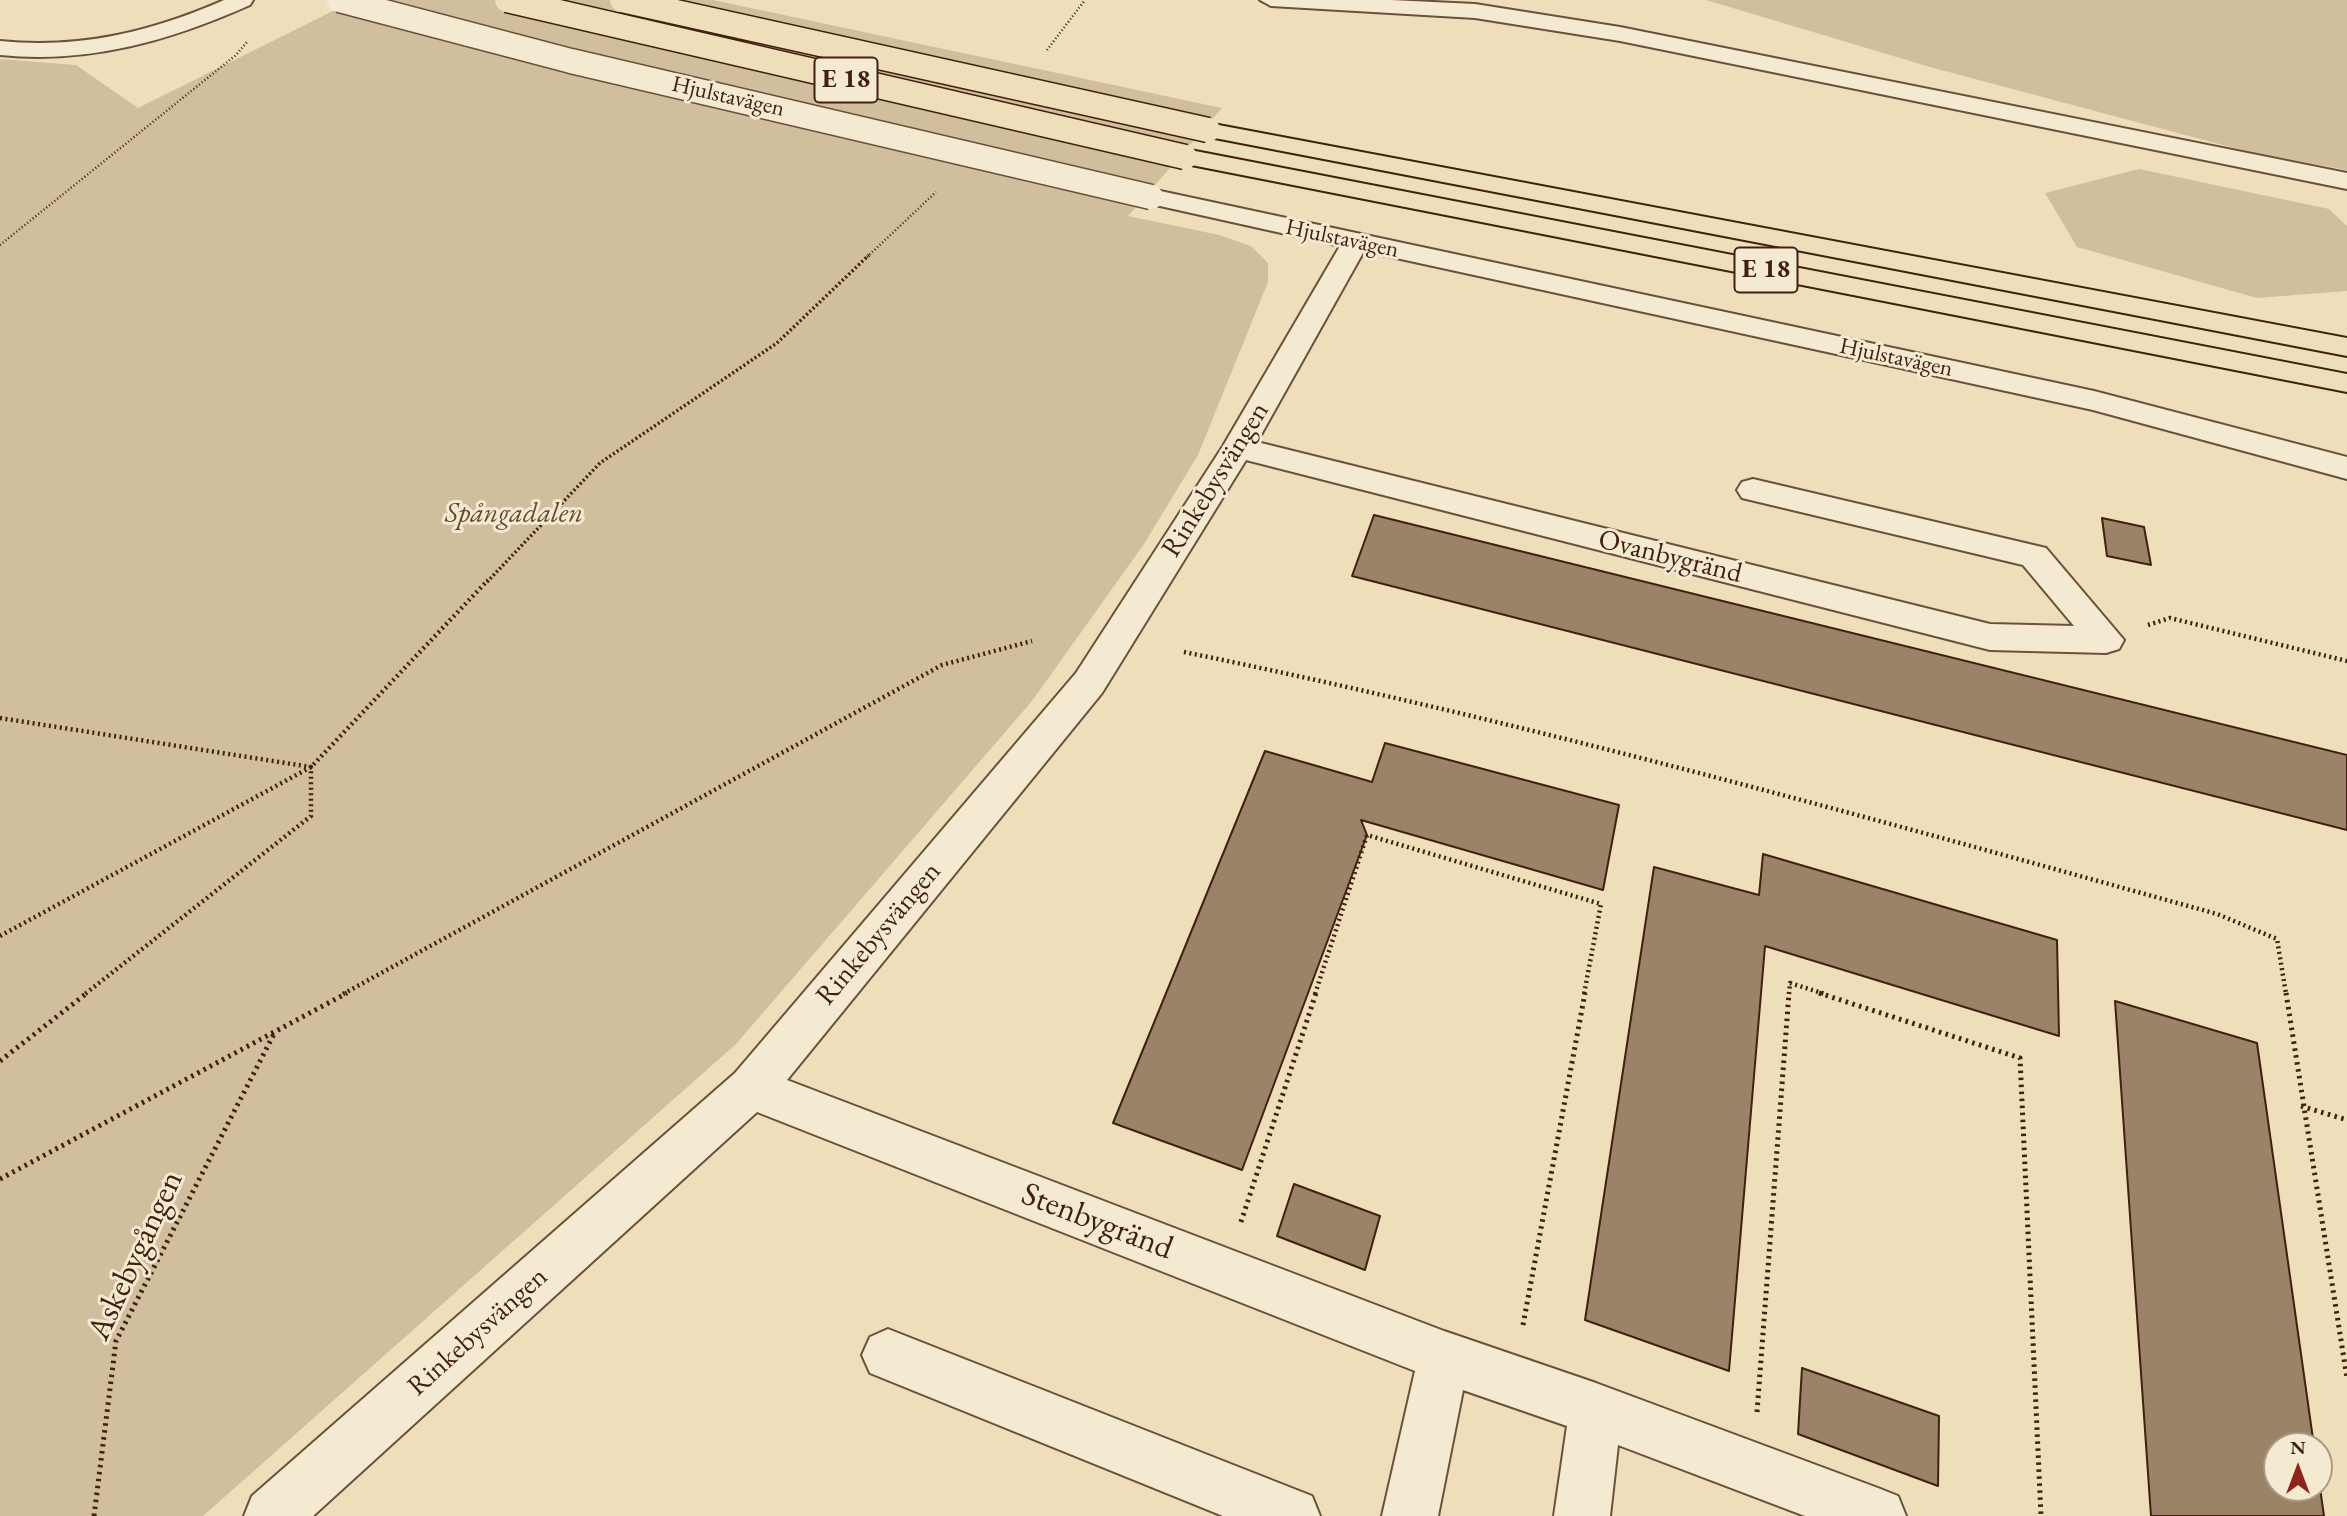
<!DOCTYPE html>
<meta charset="utf-8">
<style>
body{margin:0}
#map{position:relative;width:2347px;height:1516px;overflow:hidden;background:#eedeba;font-family:"EB Garamond",serif}
canvas{display:block}
.north{position:absolute;left:2263px;top:1432px;width:70px;height:70px;box-sizing:border-box;background:#f4ead2;border:2px solid #ad9984;border-radius:50%;rotate:0deg;font-size:19px;font-weight:700;line-height:28px;text-align:center;color:#42200f}
.north::after{content:'';display:block;margin:auto;width:24px;height:32px;background:#8f2418;clip-path:polygon(50% 0,100% 100%,50% 72%,0 100%)}
</style>
<div id="map">
<canvas width="2347" height="1516"></canvas>
<div class="north">N</div>
</div>
<script>
const ctx = document.querySelector('canvas').getContext('2d');
ctx.lineJoin = 'round';
function fillPath(path, color) { ctx.fillStyle = color; ctx.fill(path, 'evenodd'); }
function trace(path, color, width, dash) { ctx.strokeStyle = color; ctx.lineWidth = width; ctx.lineCap = dash ? 'butt' : 'round'; ctx.setLineDash(dash || []); ctx.stroke(path); }
function label(font, color, halo, rows, align = 'center') {
  ctx.font = font + ' "EB Garamond",serif'; ctx.lineWidth = 6; ctx.setLineDash([]); ctx.textBaseline = 'middle'; ctx.strokeStyle = halo; ctx.fillStyle = color; for (const [text, x, y, turn = 0] of rows) {
    ctx.save(); ctx.translate(x, y); ctx.rotate((+turn || 0) * Math.PI / 180); ctx.textAlign = isNaN(turn) ? turn : align; if (halo) ctx.strokeText(text, 0, 0); ctx.fillText(text, 0, 0); ctx.restore();
  }
}
fillPath(new Path2D(`
 M 355,0 L 713,0 L 1222,108 L 1128,216 L 1219,235 L 1251,246 L 1268,263 L 1268,282 L 1198,455 L 1144,544 L 1032,701 L 736,1044 L 203,1516 L 0,1516 L 0,59 L 76,65 L 138,108 Z
 M 1706,0 L 2347,0 L 2347,170 L 2249,152 L 1930,67 Z
 M 2139,169 L 2329,209 L 2347,226 L 2347,291 L 2257,298 L 2077,247 L 2045,193 Z`), '#d1be9d');
const building = new Path2D(`
 M 1374,515 L 2347,755 L 2347,830 L 1352,576 Z
 M 2102,518 L 2144,527 L 2151,565 L 2107,556 Z
 M 1385,743 L 1619,805 L 1603,890 L 1361,820 L 1367,835 L 1242,1170 L 1113,1123 L 1265,751 L 1372,782 Z
 M 1763,854 L 2057,940 L 2059,1036 L 1765,946 L 1729,1371 L 1585,1320 L 1654,867 L 1759,895 Z
 M 2115,1001 L 2257,1043 L 2314,1446 L 2277,1446 L 2277,1488 L 2319,1488 L 2319,1481 L 2324,1516 L 2151,1516 Z
 M 1294,1184 L 1380,1216 L 1365,1270 L 1277,1236 Z
 M 1802,1368 L 1939,1416 L 1938,1486 L 1798,1434 Z`);
fillPath(building, '#9b8368');
trace(building, '#42200f', 2);
const minor = new Path2D(`
 M 224,0 L 253,0 L 250,5 C 169,41 89,64 0,55 L 0,41 C 80,49 151,32 224,0 Z
 M 1260,0 L 1391,0 L 1475,4 L 1620,27 L 2347,173 L 2347,189 L 1620,41 L 1475,18 L 1271,6 Z
 M 1151,189 L 2094,391 L 2347,457 L 2347,479 L 2093,410 L 1364,251 L 1257,442 L 1990,624 L 2074,626 L 2023,565 L 1742,498 L 1737,490 L 1742,482 L 1753,479 L 2046,548 L 2124,640 L 2119,649 L 2106,653 L 1990,650 L 1246,460 L 1102,693 L 787,1080 L 1444,1331 L 1596,1383 L 1878,1488 L 1898,1496 L 1906,1516 L 1805,1516 L 1618,1445 L 1610,1516 L 1554,1516 L 1567,1426 L 1463,1390 L 1438,1516 L 1382,1516 L 1415,1371 L 757,1112 L 313,1516 L 244,1516 L 252,1496 L 735,1073 L 1076,673 L 1223,446 L 1340,246 L 1142,202 L 1138,197 L 1142,192 Z
 M 888,1329 L 1312,1496 L 1320,1516 L 1223,1516 L 870,1373 L 862,1355 L 870,1337 Z`);
const highway = new Path2D(`
 M 1208,123 L 2347,338 L 2347,356 L 1199,135 L 1196,130 L 1199,125 Z
 M 1185,149 L 2347,374 L 2347,392 L 1176,162 L 1172,157 L 1176,152 Z`);
trace(minor, '#6d503a', 4);
trace(highway, '#42200f', 4);
trace(new Path2D(`
 M 1047,50 L 1085,0
 M 0,245 L 236,55 L 247,42
 M 867,257 L 936,192`), '#42200f', 2.5, [1, 2.5]);
trace(new Path2D(`
 M 487,582 L 600,463 L 777,343 L 869,255`), '#42200f', 3.5, [2, 2.5]);
trace(new Path2D(`
 M 2148,625 L 2170,618 L 2347,661
 M 1184,652 C 1533,723 1874,819 2217,914 L 2277,939 L 2286,994
 M 0,718 L 311,767 L 311,816 L 85,994
 M 0,936 L 311,767 L 488,580
 M 343,994 L 942,665 L 1032,641
 M 1315,994 L 1367,835 L 1601,904 L 1584,994
 M 1789,994 L 1790,983 L 1825,994`), '#42200f', 4.5, [2, 3.5]);
trace(new Path2D(`
 M 1819,993 L 2020,1058 L 2041,1516
 M 2286,993 L 2347,1378
 M 0,1061 L 87,993
 M 2301,1106 L 2347,1120
 M 0,1179 L 347,993
 M 1241,1222 L 1316,993
 M 1523,1325 L 1585,993
 M 1757,1412 L 1789,993
 M 94,1516 L 116,1341 L 275,1032`), '#42200f', 5, [2.5, 4.5]);
fillPath(minor, '#f4ead2');
fillPath(highway, '#eedeba');
const minorBridge = new Path2D(`
 M 339,0 L 571,61 L 1151,197`);
const highwayBridge = new Path2D(`
 M 507,0 L 1185,157
 M 622,0 L 1208,130`);
trace(minorBridge, '#6d503a', 27, []);
trace(highwayBridge, '#42200f', 27, []);
trace(minorBridge, '#f4ead2', 24);
trace(highwayBridge, '#eedeba', 24);
label('23px', '#42200f', '#f4ead2', [
 ["Hjulstavägen",728,97,13],
 ["Hjulstavägen",1342,239,12],
 ["Hjulstavägen",1896,358,12]
]);
for (const [x, y, w] of [
 [846,80,63],
 [1766,270,63]
]) { const box = new Path2D(); box.roundRect(x - w / 2, y - 22.5, w, 45, 5); ctx.fillStyle = '#f4ead2'; ctx.fill(box); trace(box, '#42200f', 2); }
label('bold 26px', '#42200f', null, [
 ["E 18",846,80],
 ["E 18",1766,270]
]);
label('28px', '#42200f', '#f4ead2', [
 ["Rinkebysvängen",1216,480,-58],
 ["Ovanbygränd",1670,557,14],
 ["Rinkebysvängen",879,934,-50],
 ["Rinkebysvängen",478,1332,-42]
]);
label('italic 28px', '#664832', '#f4ead2', [
 ["Spångadalen",514,514]
]);
label('33px', '#42200f', '#f4ead2', [
 ["Stenbygränd",1097,1222,21],
 ["Askebygången",136,1256,-65]
]);
</script>
